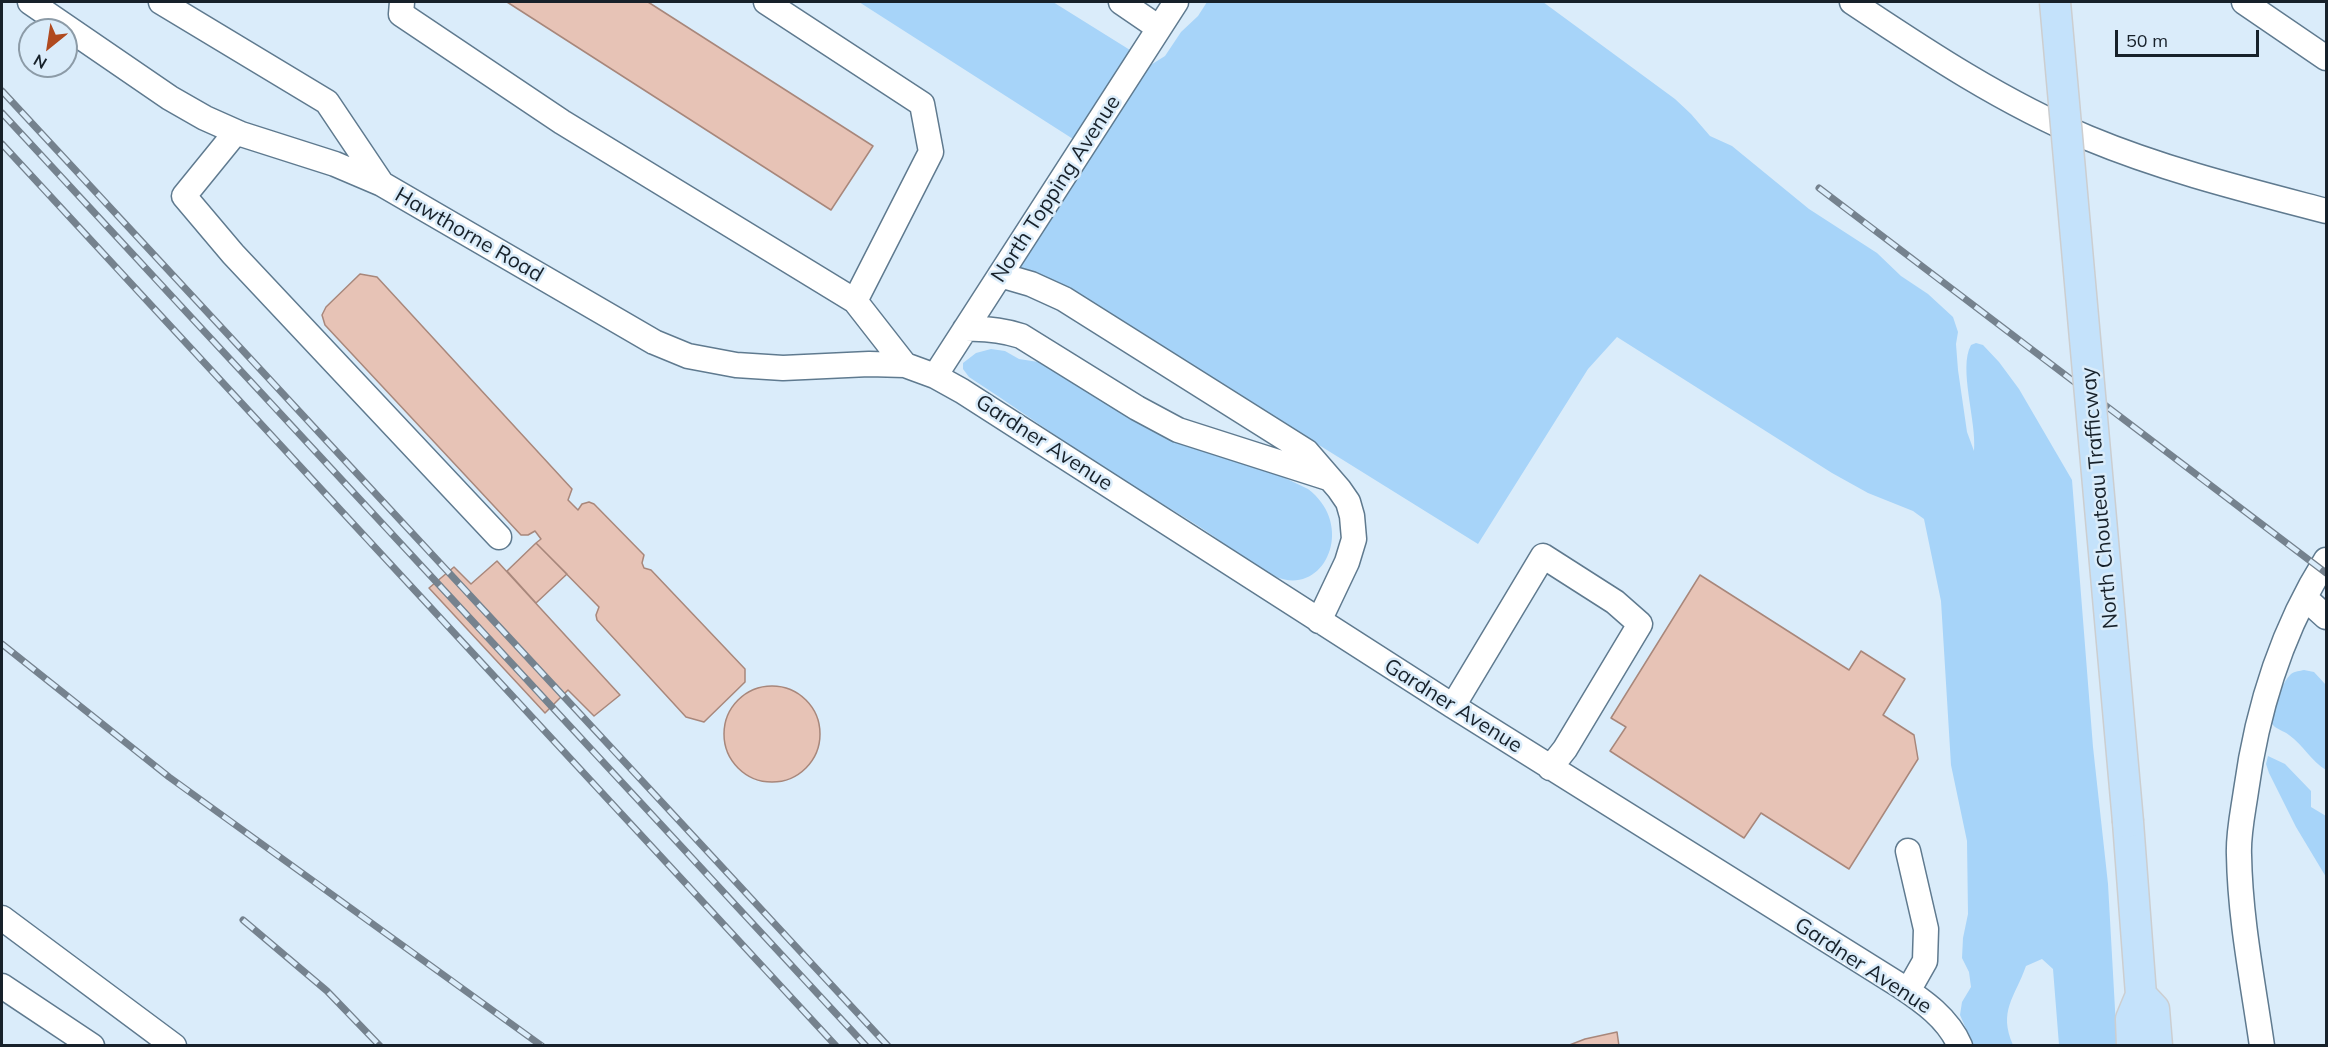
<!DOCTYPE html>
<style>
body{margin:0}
#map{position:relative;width:2328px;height:1047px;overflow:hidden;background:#daecfa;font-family:Mulish,sans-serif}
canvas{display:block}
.frame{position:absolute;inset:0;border:3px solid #17212a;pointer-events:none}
.north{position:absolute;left:18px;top:18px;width:60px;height:60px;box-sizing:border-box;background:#daecfa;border:2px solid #8c9ba7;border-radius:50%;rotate:210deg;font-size:16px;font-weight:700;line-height:24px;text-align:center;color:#17212a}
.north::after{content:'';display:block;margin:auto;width:21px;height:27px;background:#b04a1f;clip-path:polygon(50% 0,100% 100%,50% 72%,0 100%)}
.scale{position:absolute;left:2115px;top:30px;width:144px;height:27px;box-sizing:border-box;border:3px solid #17212a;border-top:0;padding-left:8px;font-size:18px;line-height:21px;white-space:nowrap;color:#17212a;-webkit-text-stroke:4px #daecfa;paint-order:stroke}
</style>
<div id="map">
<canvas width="2328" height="1047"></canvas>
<div class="frame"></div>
<div class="north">N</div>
<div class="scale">50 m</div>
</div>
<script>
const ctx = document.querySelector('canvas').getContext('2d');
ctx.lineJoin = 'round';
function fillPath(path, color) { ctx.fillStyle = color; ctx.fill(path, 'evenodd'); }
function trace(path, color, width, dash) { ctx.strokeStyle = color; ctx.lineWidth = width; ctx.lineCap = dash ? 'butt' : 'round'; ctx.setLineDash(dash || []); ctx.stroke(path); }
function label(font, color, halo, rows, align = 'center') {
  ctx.font = font + ' Mulish,sans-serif'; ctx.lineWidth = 5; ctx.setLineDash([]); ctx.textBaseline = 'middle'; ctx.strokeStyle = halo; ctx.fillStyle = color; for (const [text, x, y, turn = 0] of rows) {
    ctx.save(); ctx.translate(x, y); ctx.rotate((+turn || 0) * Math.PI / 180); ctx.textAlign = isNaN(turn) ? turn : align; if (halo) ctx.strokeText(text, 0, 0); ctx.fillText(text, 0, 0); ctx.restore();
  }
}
fillPath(new Path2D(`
 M 859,2 L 1053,2 L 1130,50 L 1073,139 Z
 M 1207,2 L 1543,2 L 1675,99 L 1691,114 L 1710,136 L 1732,146 L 1809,209 L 1877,253 L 1901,276 L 1928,294 L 1953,317 L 1958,332 L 1956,344 L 1958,370 L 1967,432 L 1974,451 C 1977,422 1958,368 1971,345 L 1976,343 L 1983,345 L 1999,362 L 2019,389 L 2072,480 L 2093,747 L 2108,884 L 2117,1045 L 2059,1045 L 2053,969 L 2042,959 L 2026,966 C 2015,997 1998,1011 2013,1045 L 1973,1045 L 1960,1015 L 1962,1002 L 1971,987 L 1969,972 L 1962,958 L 1963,938 L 1968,914 L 1967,841 L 1951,765 L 1941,601 L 1924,519 L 1913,511 L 1868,493 L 1832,473 L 1617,337 L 1588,369 L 1478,544 L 1065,287 L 1015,268 L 1149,66 L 1165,56 L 1181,32 L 1198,16 Z
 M 991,349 L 1005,351 L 1019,359 L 1045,363 L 1308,489 C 1357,526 1324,599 1274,576 C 1249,565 1228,546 1206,531 C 1169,507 1130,485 1094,461 C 1052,434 1011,404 969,377 L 963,369 L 963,363 L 976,353 Z
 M 2304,670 L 2314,672 L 2326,685 L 2326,770 C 2312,762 2303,745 2289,735 C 2284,731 2276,729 2273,725 C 2266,716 2283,681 2291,674 C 2295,671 2300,671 2304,670 Z
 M 2268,756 L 2285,764 L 2311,791 L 2311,807 L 2326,816 L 2326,877 L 2296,827 L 2269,773 L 2266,764 Z`), '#a7d4f9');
const building = new Path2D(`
 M 507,2 L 648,2 L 873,146 L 831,210 Z
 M 360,274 L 377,277 L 572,489 L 568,500 L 578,510 L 582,504 L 589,502 L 594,504 L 644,555 L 642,563 L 644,568 L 651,570 L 745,669 L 745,682 L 704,722 L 686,717 L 597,620 L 596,615 L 599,607 L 536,543 L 541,539 L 535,531 L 528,535 L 521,535 L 325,325 L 322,315 L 326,307 Z
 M 536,543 L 567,574 L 536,603 L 507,571 Z
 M 497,561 L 620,695 L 594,716 L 568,690 L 545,713 L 429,588 L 454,567 L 471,584 Z
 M 1700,575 L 1849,670 L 1861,651 L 1905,679 L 1883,715 L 1914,735 L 1918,759 L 1849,869 L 1761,813 L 1744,838 L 1610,751 L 1626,727 L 1611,718 Z
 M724 734a48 48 0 1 1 96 0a48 48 0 1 1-96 0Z
 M 1617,1032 L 1619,1046 L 1567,1046 L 1585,1039 Z`);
fillPath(building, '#e7c3b6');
trace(building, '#a8877b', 1.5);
const minor = new Path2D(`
 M 30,2 L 170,98 L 205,118 L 241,134 L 335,164 L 382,184 L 654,342 L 688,356 L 736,365 L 783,368 L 869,364 L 905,365 L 935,376 L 962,391 L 1453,706 L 1899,985 C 1923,1001 1948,1018 1960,1046
 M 161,2 L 327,102 L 382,184
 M 402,2 L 401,14 L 562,122 L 855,301 L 905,365
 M 766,2 L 922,104 L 931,152 L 855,301
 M 1121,2 L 1159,28
 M 1852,2 C 1927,52 2004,103 2088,138 C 2165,170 2246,190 2326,211
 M 2244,2 L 2326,58
 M 236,132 L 184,196 L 233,254 L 499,537
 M 1000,275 L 1031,284 L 1064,299 L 1307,452 L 1339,489 L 1348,502 L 1352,516 L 1354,539 L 1347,562 L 1319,621
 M 965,329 C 985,328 1002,330 1021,336 L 1137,408 L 1178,430 L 1328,478
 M 935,376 L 1176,2
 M 2305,598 L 2326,617
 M 1453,706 L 1543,556 L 1615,602 L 1640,624 L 1565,749 L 1550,768
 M 1908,851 L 1926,929 L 1925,961 L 1908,991
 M 2,918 L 174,1046
 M 2,986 L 92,1046
 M 2262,1046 C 2253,983 2240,919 2239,855 C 2238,834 2243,812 2246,791 C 2257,710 2282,630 2326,560`);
const major = new Path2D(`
 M 2128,822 L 2141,995 L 2131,1019 L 2132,1046
 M 2141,995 L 2154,1009 L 2157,1046`);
trace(minor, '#5f7a8f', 27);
trace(major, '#ccced0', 33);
trace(minor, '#fff', 24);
trace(major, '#c4e2fb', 30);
const rail = new Path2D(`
 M 2,91 L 888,1046
 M 2,113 L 866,1046
 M 2,144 L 836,1046
 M 1819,188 L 2326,573
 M 2,644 L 169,777 L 542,1046
 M 243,920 L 327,991 L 380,1046`);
trace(rail, '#75828e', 7);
trace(rail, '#daecfa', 4.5, [14]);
const majorBridge = new Path2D(`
 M 2055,2 L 2128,822`);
trace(majorBridge, '#ccced0', 33, []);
trace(majorBridge, '#c4e2fb', 30);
label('21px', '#17212a', '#daecfa', [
 ["North Topping Avenue",1056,189,-57],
 ["Hawthorne Road",469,235,30],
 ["Gardner Avenue",1044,443,33],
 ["North Chouteau Trafficway",2100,498,-95],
 ["Gardner Avenue",1453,706,32],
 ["Gardner Avenue",1863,966,33]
]);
</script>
